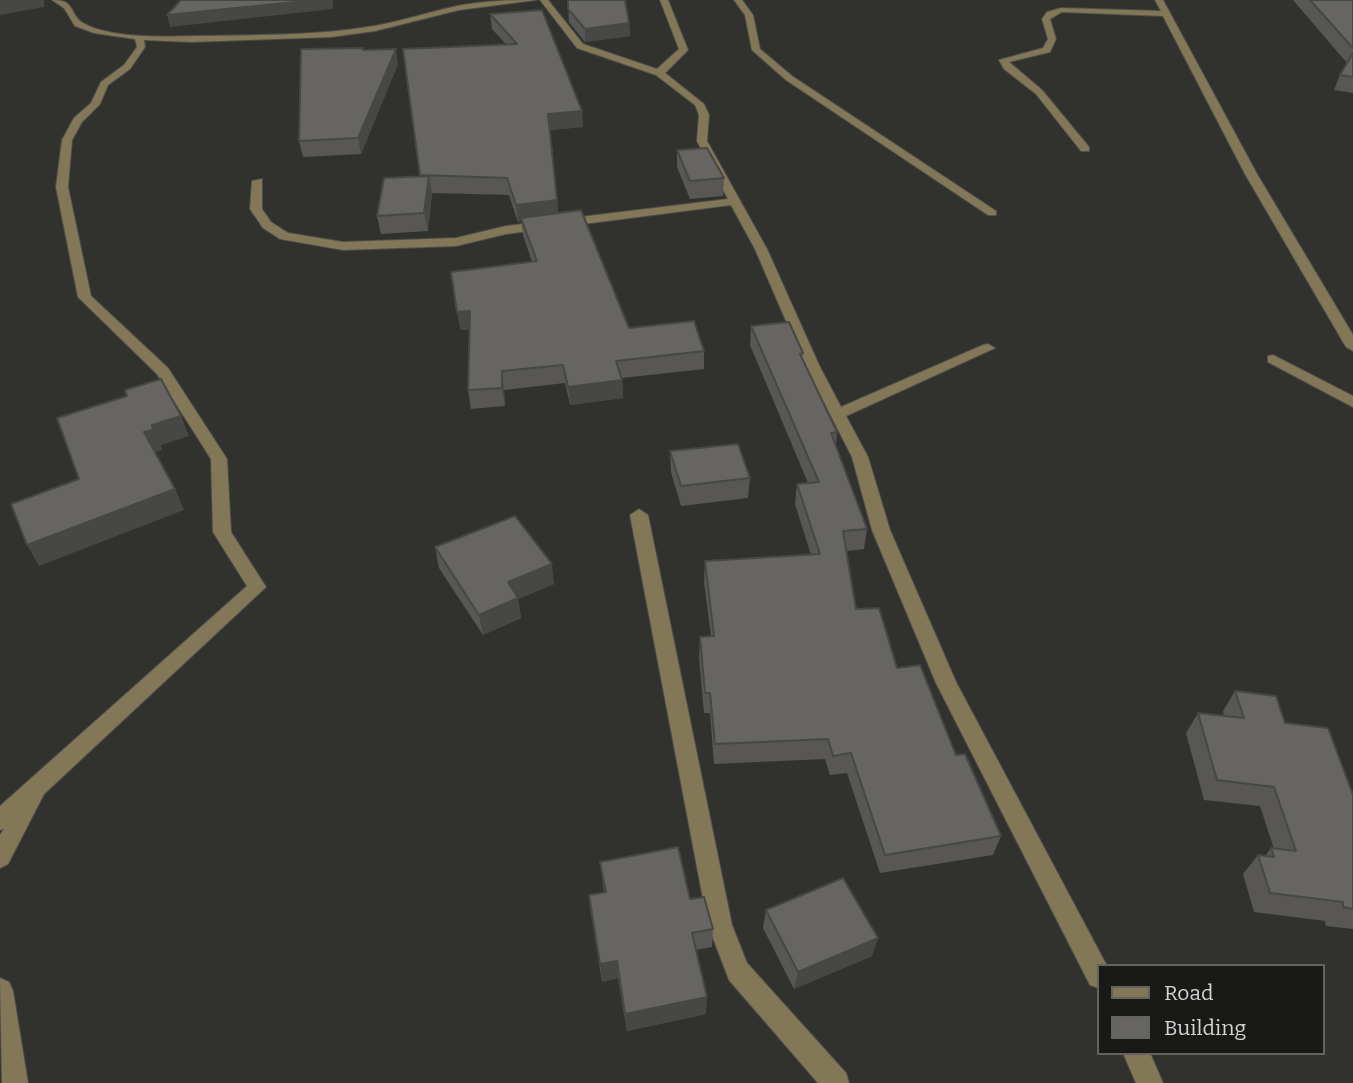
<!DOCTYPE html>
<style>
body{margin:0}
#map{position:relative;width:1353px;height:1083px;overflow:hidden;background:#31312e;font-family:Bitter,serif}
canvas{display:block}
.legend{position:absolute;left:1097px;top:964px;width:228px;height:91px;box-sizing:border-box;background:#191917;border:2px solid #646362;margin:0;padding:9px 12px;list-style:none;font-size:21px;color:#d4d3d2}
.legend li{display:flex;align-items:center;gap:14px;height:35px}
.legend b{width:35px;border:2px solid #646362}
</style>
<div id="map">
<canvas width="1353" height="1083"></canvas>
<ul class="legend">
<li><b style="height:9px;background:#827757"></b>Road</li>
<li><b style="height:19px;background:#666563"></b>Building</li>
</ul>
</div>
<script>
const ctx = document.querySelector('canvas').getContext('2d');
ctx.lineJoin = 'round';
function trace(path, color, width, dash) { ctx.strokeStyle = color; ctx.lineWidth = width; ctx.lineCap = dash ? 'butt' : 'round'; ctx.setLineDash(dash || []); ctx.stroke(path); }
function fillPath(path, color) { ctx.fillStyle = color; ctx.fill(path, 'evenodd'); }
const minor = new Path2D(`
 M 52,0 C 77,0 68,14 83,23 C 108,38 164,37 193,36 C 253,35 315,36 374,26 C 402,21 429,12 457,6 C 482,1 510,0 536,0 L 459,10 L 375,31 L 331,37 L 191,42 L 144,40 L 145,47 L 130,69 L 108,85 L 100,104 L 82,122 L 72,140 L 68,187 L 91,296 L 168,368 L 227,459 L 231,532 L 266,587 L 44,794 L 8,864 L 0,868 L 0,835 L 4,829 L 0,830 L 0,806 L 247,586 L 213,532 L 211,459 L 157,374 L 78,297 L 56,187 L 62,140 L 74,118 L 91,103 L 101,82 L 124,65 L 137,47 L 135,39 L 94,33 L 75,26 L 64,8 Z
 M 540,0 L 548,0 L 583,44 L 657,69 L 679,49 L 660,0 L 668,0 L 688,50 L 665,73 L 704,104 L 709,115 L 707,141 L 767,249 L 819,365 L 841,407 L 983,345 L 988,344 L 995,348 L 846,416 L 868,457 L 890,530 L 956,682 L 1107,966 L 1099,966 L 1099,988 L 1090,985 L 936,683 L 872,530 L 852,457 L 805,365 L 755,249 L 731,205 L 506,234 L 456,246 L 343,250 L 280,239 L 263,228 L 250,209 L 252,181 L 262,179 L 262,209 L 271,222 L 288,233 L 343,242 L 456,238 L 506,226 L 728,199 L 697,141 L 699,115 L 695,105 L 656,75 L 577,48 Z
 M 734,0 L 742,0 L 753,15 L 760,49 L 792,76 L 996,211 L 996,215 L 988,215 L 786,80 L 752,50 L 745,15 Z
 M 1155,0 L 1163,0 L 1257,174 L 1353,335 L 1353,351 L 1346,347 L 1245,174 L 1163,16 L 1062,12 L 1050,19 L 1056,39 L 1050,52 L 1009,62 L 1042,90 L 1089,147 L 1089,151 L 1081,151 L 1036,94 L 1004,69 L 999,60 L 1043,48 L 1048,39 L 1042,19 L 1047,12 L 1061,8 L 1161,11 Z
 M 1273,355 L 1353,396 L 1353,407 L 1268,362 L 1268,356 Z
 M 639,509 L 648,515 L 732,925 L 747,963 L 846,1073 L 849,1083 L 818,1083 L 729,980 L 708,925 L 630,515 Z
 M 0,978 L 9,982 L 13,991 L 28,1083 L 2,1083 Z
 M 1123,1053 L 1150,1053 L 1163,1083 L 1136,1083 Z`);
trace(minor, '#4e4e4c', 2);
fillPath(minor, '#827757');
fillPath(new Path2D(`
 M 568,0 L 629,23 L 630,36 L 585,42 L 569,22 Z
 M 1293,0 L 1353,0 L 1353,93 L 1334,90 L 1340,75 L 1347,63 Z
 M 542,10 L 583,127 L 550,130 L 558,213 L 629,328 L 704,351 L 704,369 L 622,378 L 623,398 L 570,405 L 565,383 L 504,390 L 505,406 L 471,409 L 468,390 L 470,329 L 461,330 L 457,312 L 532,262 L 523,235 L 521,221 L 518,222 L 509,195 L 432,193 L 428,231 L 381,234 L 377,216 L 421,176 L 506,44 L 492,29 L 490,14 Z
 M 364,50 L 398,64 L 361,154 L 303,157 L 299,141 Z
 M 677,150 L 724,178 L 723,196 L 690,199 L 677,167 Z
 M 751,326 L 803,353 L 802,359 L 837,432 L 836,445 L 867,529 L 864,549 L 846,551 L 856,609 L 897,668 L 956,755 L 1001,836 L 993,855 L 880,873 L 847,773 L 830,775 L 825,759 L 714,764 L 710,713 L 704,713 L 699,657 L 700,637 L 711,636 L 704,582 L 705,561 L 811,555 L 795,504 L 797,484 L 808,483 L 750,345 Z
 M 670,451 L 750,478 L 748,498 L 681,506 L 671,472 Z
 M 435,547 L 554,584 L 518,599 L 521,618 L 483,635 L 439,568 Z
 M 1235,691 L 1285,723 L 1353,795 L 1353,929 L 1326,926 L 1325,921 L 1254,912 L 1243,874 L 1258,855 L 1265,856 L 1271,848 L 1274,849 L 1260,806 L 1204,800 L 1186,733 L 1198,713 L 1224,716 L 1223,711 Z
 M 600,862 L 690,899 L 713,929 L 712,947 L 696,950 L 706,1014 L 627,1031 L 618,978 L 602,982 L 591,914 L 589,895 L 604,892 Z
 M 766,910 L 872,956 L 794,989 L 763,928 Z`), '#585755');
fillPath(new Path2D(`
 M 0,0 L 44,0 L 44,7 L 0,15 Z
 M 314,0 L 333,0 L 333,9 L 170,27 L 167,15 Z
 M 629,23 L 630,36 L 585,42 L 585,29 Z
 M 396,49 L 398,64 L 361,154 L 358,138 Z
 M 582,111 L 583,127 L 549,130 L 548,114 Z
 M 429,176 L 432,193 L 428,231 L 424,213 Z
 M 557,200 L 559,217 L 521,218 L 521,221 L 518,222 L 516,205 Z
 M 470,311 L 473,329 L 461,330 L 457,312 Z
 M 502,371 L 504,390 L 505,406 L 502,388 Z
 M 622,380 L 623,398 L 570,405 L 568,387 Z
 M 181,416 L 189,436 L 161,445 L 162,450 L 153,453 L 144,432 L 152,425 Z
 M 175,489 L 184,510 L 39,566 L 27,545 Z
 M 552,564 L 554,584 L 518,599 L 521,618 L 483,635 L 479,615 L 508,582 Z
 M 878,938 L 872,956 L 794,989 L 798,972 Z
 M 617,961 L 618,978 L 602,982 L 600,964 Z
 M 707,997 L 706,1014 L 627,1031 L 625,1014 Z`), '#474745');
const building = new Path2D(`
 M 181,0 L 314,0 L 167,15 Z
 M 568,0 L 625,0 L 629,23 L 585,29 L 568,9 Z
 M 1310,0 L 1353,0 L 1353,48 Z
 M 542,10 L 582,111 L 548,114 L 557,200 L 516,205 L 507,178 L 420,175 L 403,49 L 517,44 L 490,14 Z
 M 363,48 L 363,50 L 396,49 L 358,138 L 299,141 L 301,49 Z
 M 1353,53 L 1353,77 L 1340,75 Z
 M 707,148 L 724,178 L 690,181 L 677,150 Z
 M 429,176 L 424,213 L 377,216 L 384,178 Z
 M 581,210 L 629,328 L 694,321 L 704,351 L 616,361 L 622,380 L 568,387 L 563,365 L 502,371 L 502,388 L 468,390 L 470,311 L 457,312 L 451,272 L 537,261 L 521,218 Z
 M 789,322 L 803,353 L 800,354 L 837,432 L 831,433 L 867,529 L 843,531 L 856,609 L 879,608 L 897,668 L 920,665 L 956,755 L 965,754 L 1001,836 L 885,855 L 851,753 L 833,756 L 828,739 L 715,744 L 710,693 L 705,693 L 700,637 L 714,636 L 705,561 L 820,554 L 797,484 L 819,482 L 751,326 Z
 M 161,379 L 181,416 L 152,425 L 153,430 L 144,432 L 175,489 L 27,545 L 11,504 L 79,479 L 57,418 L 127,396 L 125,390 Z
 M 738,444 L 750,478 L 681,486 L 670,451 Z
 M 515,516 L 552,564 L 508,582 L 518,598 L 479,615 L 435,547 Z
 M 1235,691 L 1276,696 L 1285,723 L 1328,728 L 1353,795 L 1353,909 L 1343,907 L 1343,902 L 1270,893 L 1258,855 L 1274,857 L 1271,848 L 1296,851 L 1274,787 L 1217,780 L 1198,713 L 1244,718 Z
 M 678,847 L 690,899 L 704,897 L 713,929 L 692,933 L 707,997 L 625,1014 L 617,961 L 600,964 L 589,895 L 606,892 L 600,862 Z
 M 843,878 L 878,938 L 798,972 L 766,910 Z`);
fillPath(building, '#666563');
trace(building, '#474745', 2);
</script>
